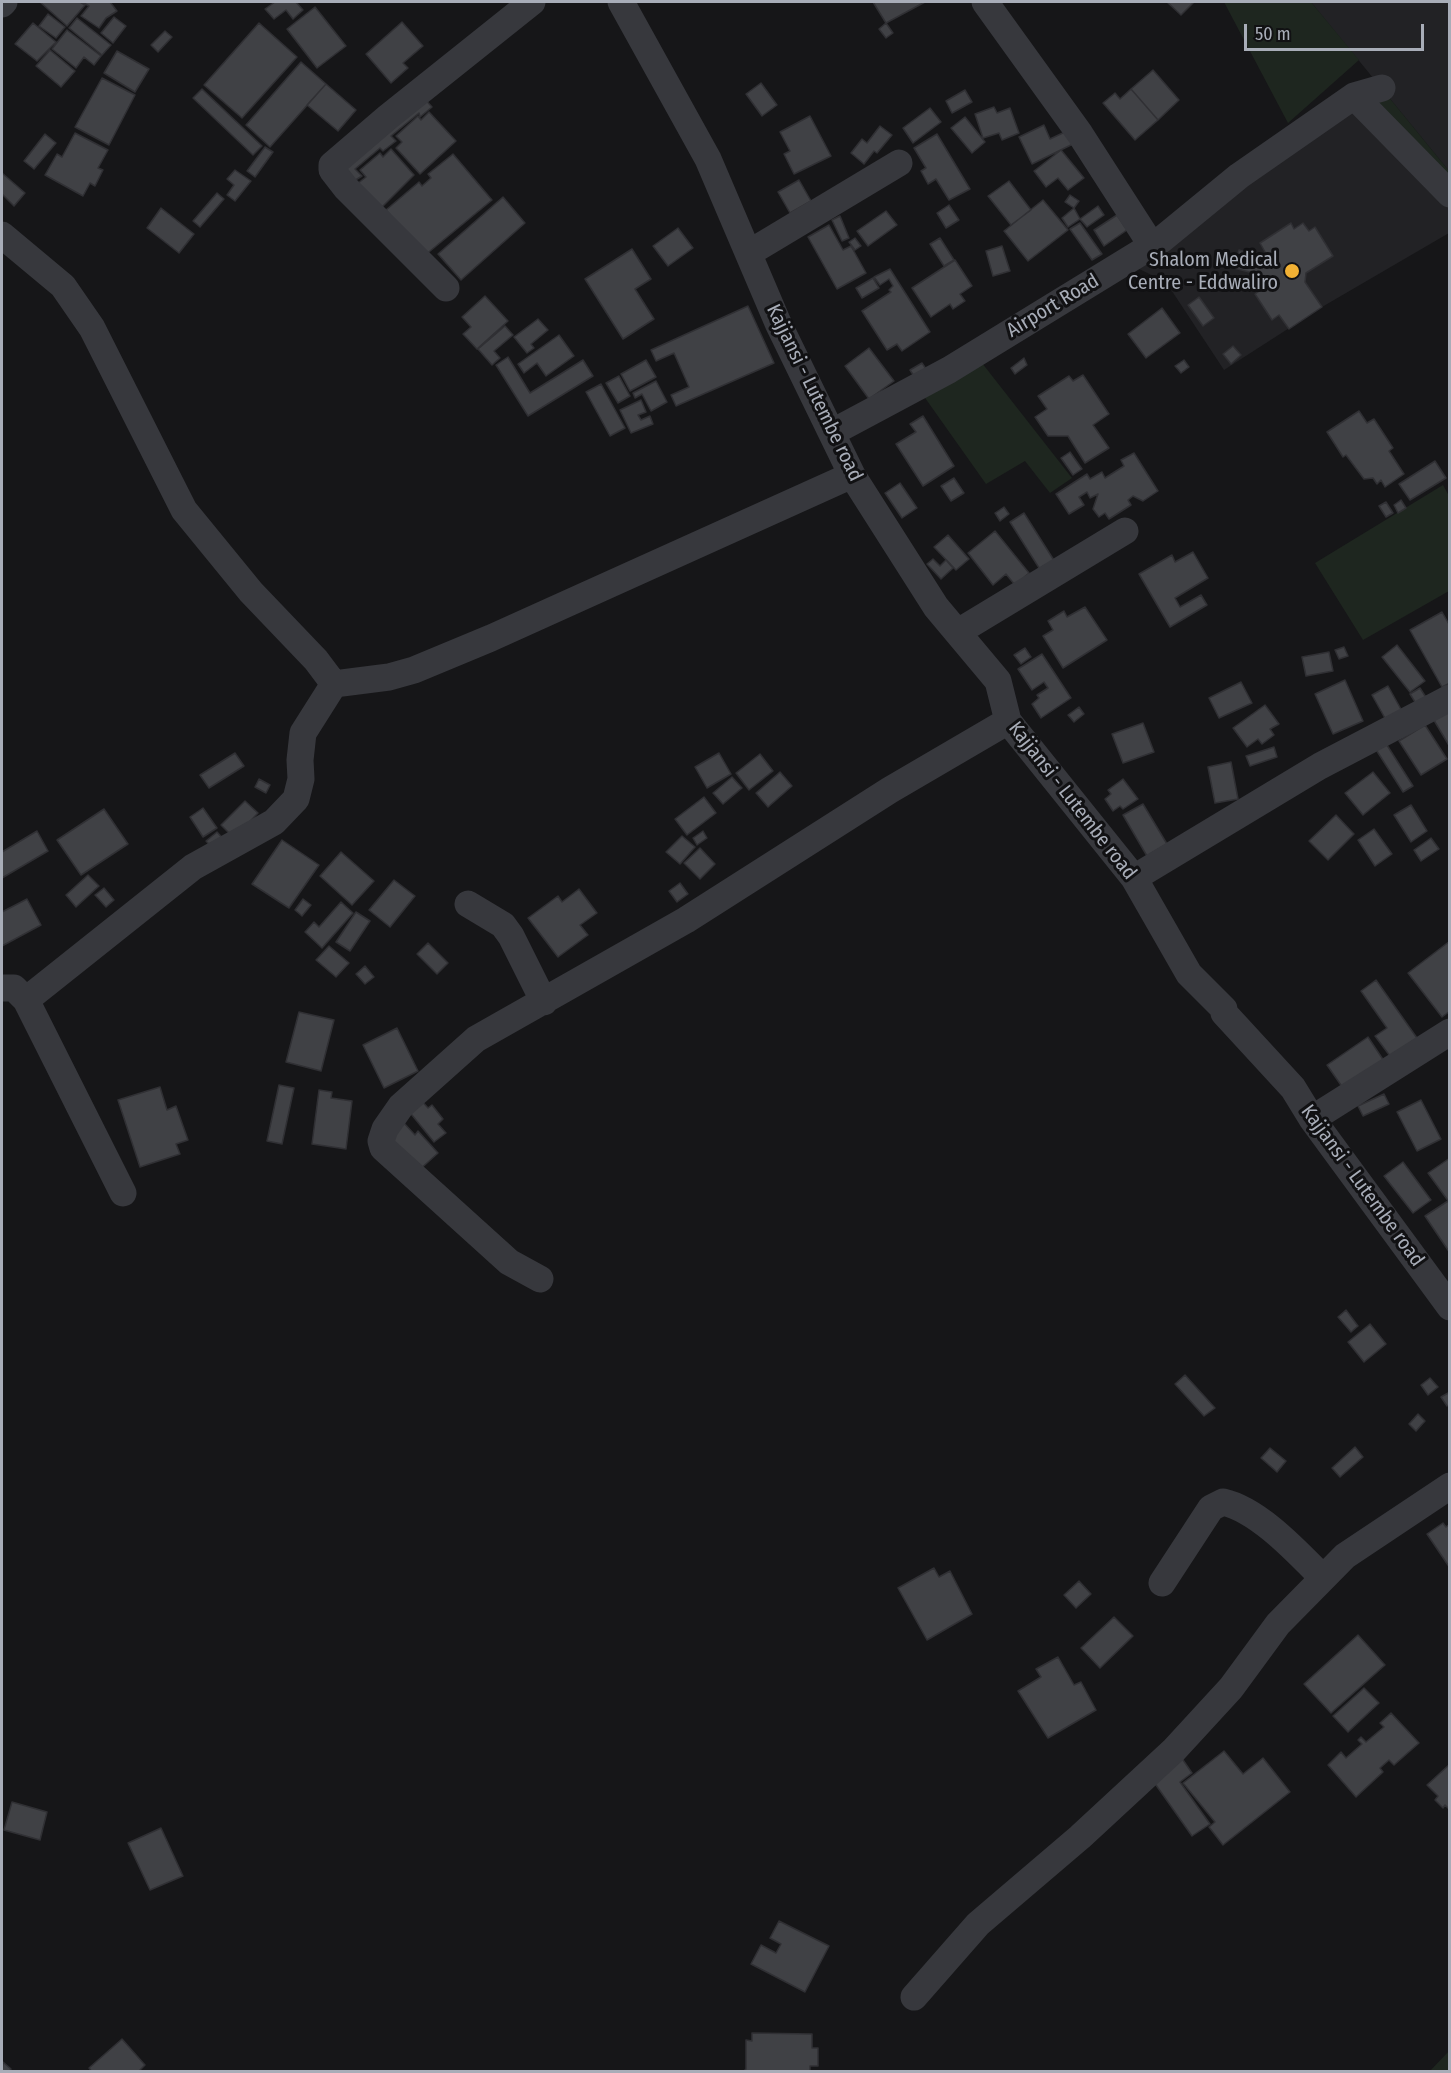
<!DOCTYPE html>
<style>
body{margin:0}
#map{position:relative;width:1451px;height:2073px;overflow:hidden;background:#161618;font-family:"Fira Sans Condensed",sans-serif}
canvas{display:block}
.frame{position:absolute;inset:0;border:3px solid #a8adb8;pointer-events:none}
.scale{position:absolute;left:1244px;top:24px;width:180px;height:27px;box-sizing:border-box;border:3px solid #a8adb8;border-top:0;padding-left:8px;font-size:18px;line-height:21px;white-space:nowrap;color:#a8adb8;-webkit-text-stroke:4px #111113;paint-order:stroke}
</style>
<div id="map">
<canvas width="1451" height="2073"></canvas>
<div class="frame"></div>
<div class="scale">50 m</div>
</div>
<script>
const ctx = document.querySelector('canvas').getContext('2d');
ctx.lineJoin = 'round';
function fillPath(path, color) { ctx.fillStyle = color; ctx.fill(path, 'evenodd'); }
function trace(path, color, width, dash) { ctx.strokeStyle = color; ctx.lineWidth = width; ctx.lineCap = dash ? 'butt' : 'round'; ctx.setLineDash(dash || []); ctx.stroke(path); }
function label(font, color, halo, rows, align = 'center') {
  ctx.font = font + ' "Fira Sans Condensed",sans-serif'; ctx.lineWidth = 6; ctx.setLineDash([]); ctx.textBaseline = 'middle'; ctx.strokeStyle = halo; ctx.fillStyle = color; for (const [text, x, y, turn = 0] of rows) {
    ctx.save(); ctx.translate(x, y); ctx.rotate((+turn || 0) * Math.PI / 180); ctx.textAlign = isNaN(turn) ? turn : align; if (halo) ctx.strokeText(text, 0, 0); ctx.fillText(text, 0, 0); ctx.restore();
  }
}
fillPath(new Path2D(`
 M 1311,2 L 1449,2 L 1449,171 L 1387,95 Z
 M 1352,106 L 1449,204 L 1449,233 L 1322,307 L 1224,370 L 1166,282 L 1135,267 Z`), '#222225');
fillPath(new Path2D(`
 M 1224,2 L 1311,2 L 1359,60 L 1288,123 Z
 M 1387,95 L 1449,171 L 1449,186 L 1371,106 Z
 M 982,363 L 1072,478 L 1050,493 L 1025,461 L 986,484 L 923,395 Z
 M 1443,485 L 1449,496 L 1449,591 L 1363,640 L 1315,563 Z
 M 1449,2051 L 1449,2071 L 1430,2071 Z`), '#1e261f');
const building = new Path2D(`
 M 40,2 L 80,2 L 85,5 L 67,26 Z
 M 82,2 L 110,2 L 117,11 L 106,18 L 99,28 L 81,16 L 89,6 Z
 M 275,2 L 296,2 L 303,10 L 293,19 L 286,10 L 274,19 L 265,9 Z
 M 873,2 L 925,2 L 886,23 Z
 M 1167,2 L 1194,2 L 1181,15 Z
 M 315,7 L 346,46 L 317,68 L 287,29 Z
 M 48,14 L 65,27 L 56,38 L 39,26 Z
 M 114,17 L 126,26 L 113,43 L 101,33 Z
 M 77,18 L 111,45 L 102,55 L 69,28 Z
 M 402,22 L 423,46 L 403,63 L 408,68 L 391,83 L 366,54 Z
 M 33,23 L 56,42 L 37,61 L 15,44 Z
 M 259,23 L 297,57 L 242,118 L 204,85 Z
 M 886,23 L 893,33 L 886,38 L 879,29 Z
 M 67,30 L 101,56 L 94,65 L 84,57 L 76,68 L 52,49 Z
 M 165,31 L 172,37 L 158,52 L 151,45 Z
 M 50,50 L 75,71 L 61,87 L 36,66 Z
 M 117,51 L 149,69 L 135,92 L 104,73 Z
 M 301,62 L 326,84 L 270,147 L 246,125 Z
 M 1153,70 L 1179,100 L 1158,120 L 1131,89 Z
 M 102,78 L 135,95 L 109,145 L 75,127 Z
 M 761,83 L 777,105 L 762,116 L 746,94 Z
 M 326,84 L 356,110 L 338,131 L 307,105 Z
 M 202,89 L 262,146 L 253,155 L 193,98 Z
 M 1131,89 L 1158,120 L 1135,140 L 1103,103 L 1115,93 L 1120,99 Z
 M 965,90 L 972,102 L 952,113 L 946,101 Z
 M 422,96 L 432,107 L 420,117 L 419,113 L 391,136 L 396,141 L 383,151 L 380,148 L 355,169 L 362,176 L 354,181 L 340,165 Z
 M 994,107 L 997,113 L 1010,108 L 1019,133 L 1002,140 L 999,133 L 983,138 L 975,114 Z
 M 930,108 L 941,122 L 913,143 L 903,128 Z
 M 429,112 L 456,141 L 420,174 L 396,148 L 402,142 L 396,136 L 418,116 L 421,120 Z
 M 810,116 L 831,156 L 794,174 L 784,154 L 790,151 L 780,132 Z
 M 965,117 L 985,142 L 972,153 L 951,128 Z
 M 1044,125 L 1050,139 L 1067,131 L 1073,144 L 1032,164 L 1019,137 Z
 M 880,126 L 892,135 L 877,153 L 874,151 L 864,164 L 851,153 L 862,139 L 867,143 Z
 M 75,133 L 108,150 L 98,168 L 103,170 L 95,186 L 90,183 L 83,196 L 45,175 L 57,154 L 62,157 Z
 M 45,134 L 56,143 L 34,169 L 24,161 Z
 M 937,134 L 970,189 L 949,200 L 936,179 L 928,184 L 921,171 L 926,168 L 914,148 Z
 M 265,147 L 273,152 L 255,177 L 247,171 Z
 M 391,149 L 414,175 L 380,209 L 357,184 L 366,177 L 360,170 L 380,153 L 383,157 Z
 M 1061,150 L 1084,178 L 1068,190 L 1058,178 L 1046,187 L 1034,171 Z
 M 453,154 L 492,200 L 424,256 L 386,210 L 419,182 L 422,186 L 431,178 L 428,174 Z
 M 235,170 L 251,181 L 235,201 L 227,195 L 234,185 L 227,179 Z
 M 2,173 L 25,193 L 14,206 L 2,194 Z
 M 799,180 L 811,201 L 790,213 L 778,192 Z
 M 1009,181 L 1031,210 L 1011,225 L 988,196 Z
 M 217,193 L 224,199 L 200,227 L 193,221 Z
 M 1070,195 L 1079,201 L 1074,208 L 1065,202 Z
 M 503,197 L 525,223 L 461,280 L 438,254 Z
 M 1043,200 L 1068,230 L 1028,261 L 1004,231 Z
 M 949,205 L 959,220 L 946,228 L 937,213 Z
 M 1098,206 L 1104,215 L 1087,227 L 1080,219 Z
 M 161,208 L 194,234 L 179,253 L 147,228 Z
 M 1074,208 L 1080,219 L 1068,227 L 1062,218 Z
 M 886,211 L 897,225 L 868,246 L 857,231 Z
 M 1117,215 L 1127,230 L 1104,246 L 1094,230 Z
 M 840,216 L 849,238 L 842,241 L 832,220 Z
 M 1080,223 L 1102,254 L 1092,260 L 1070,229 Z
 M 1291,223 L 1294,229 L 1303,223 L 1309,231 L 1315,227 L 1333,256 L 1306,273 L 1305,282 L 1322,307 L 1289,329 L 1279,315 L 1272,320 L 1255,294 L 1265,287 L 1259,280 L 1264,276 L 1234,268 L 1239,250 L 1269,259 L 1260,243 Z
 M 829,225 L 843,250 L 851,246 L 866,273 L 837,289 L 808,237 Z
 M 678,228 L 693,248 L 668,266 L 653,246 Z
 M 855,238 L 861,246 L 855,250 L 849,242 Z
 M 940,238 L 954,260 L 944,266 L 930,244 Z
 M 1002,246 L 1010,271 L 993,276 L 986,251 Z
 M 632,249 L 651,279 L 635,289 L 654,319 L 623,339 L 585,279 Z
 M 955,260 L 972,286 L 960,294 L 965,301 L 953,309 L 950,304 L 931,317 L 912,288 Z
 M 890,269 L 930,332 L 902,351 L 897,344 L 887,350 L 862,311 L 891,292 L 889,290 L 893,286 L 889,279 L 880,285 L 874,277 Z
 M 873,278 L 879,288 L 862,298 L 856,288 Z
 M 485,296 L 508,321 L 477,349 L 463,334 L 471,327 L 462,317 Z
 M 1199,297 L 1214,318 L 1203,326 L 1188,305 Z
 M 748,306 L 774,363 L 676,406 L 671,395 L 689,387 L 674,353 L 656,361 L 651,350 Z
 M 1162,308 L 1180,333 L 1146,358 L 1128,334 Z
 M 538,319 L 548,330 L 531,344 L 534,348 L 527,353 L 514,337 Z
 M 505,326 L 513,335 L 494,351 L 500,358 L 492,365 L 478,349 Z
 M 559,335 L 574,356 L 546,376 L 537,363 L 524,373 L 518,364 Z
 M 1233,346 L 1241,355 L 1231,364 L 1223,354 Z
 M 869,348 L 894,381 L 869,399 L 845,366 Z
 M 508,357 L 530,393 L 583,360 L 593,376 L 528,416 L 496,365 Z
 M 1024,358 L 1027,365 L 1015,374 L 1011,368 Z
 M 646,360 L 656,377 L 630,391 L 621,374 Z
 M 1184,360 L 1189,367 L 1181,373 L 1175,366 Z
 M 922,363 L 926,369 L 914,376 L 910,370 Z
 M 1083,375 L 1109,414 L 1093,425 L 1109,448 L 1085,463 L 1068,436 L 1048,436 L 1035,417 L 1047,409 L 1038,396 L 1069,376 L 1073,381 Z
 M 619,376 L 630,396 L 618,403 L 606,383 Z
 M 656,381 L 667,402 L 651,411 L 642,394 L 635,398 L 633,393 Z
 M 601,384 L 625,428 L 610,436 L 586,392 Z
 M 641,400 L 646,412 L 638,415 L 641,420 L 650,416 L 653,424 L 631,433 L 620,410 Z
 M 1359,411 L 1367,423 L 1374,419 L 1393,448 L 1389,451 L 1404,474 L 1385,487 L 1381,480 L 1377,484 L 1373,478 L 1364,479 L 1346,455 L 1343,457 L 1327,432 Z
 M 923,416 L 954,466 L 923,486 L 896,444 L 916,432 L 910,424 Z
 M 1070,452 L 1082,469 L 1073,475 L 1061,458 Z
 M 1134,453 L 1158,491 L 1143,501 L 1133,496 L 1128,500 L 1131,505 L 1109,519 L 1105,513 L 1099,517 L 1093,509 L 1098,494 L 1090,498 L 1087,492 L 1079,497 L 1084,505 L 1069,514 L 1056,494 L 1087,474 L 1090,479 L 1102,472 L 1105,478 L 1124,466 L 1121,460 Z
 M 1435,461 L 1446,478 L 1410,500 L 1399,484 Z
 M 954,478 L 964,493 L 951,501 L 941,486 Z
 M 900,483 L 917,508 L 902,518 L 885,493 Z
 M 1401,500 L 1406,508 L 1398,513 L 1394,505 Z
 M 1386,502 L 1393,513 L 1386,517 L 1379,506 Z
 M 1004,507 L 1009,514 L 1000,521 L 995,513 Z
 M 1024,513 L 1055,562 L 1041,571 L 1010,522 Z
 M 995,531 L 1029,573 L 1015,585 L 1006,574 L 993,585 L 968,553 Z
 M 948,535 L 969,559 L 956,570 L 934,547 Z
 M 1193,552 L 1208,578 L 1175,598 L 1180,607 L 1201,595 L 1207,605 L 1170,627 L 1139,574 L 1172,555 L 1175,562 Z
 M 933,559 L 940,566 L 946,560 L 953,568 L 941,579 L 927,564 Z
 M 1085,607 L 1107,640 L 1063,668 L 1043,636 L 1053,630 L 1048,621 L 1064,611 L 1067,617 Z
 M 1442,612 L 1450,626 L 1450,683 L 1442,687 L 1410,630 Z
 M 1397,645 L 1425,681 L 1410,692 L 1382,657 Z
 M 1344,647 L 1348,656 L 1339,659 L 1335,650 Z
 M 1025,648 L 1031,657 L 1021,664 L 1014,655 Z
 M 1329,652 L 1333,671 L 1306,676 L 1302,657 Z
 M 1042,654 L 1071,698 L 1041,718 L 1032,704 L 1039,698 L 1037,695 L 1048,688 L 1044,682 L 1032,690 L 1018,669 Z
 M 1345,680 L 1363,721 L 1333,734 L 1315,694 Z
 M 1241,682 L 1252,703 L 1219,718 L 1209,698 Z
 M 1388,686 L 1402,711 L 1386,720 L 1372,695 Z
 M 1420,688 L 1427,699 L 1417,705 L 1410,694 Z
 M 1265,705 L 1279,724 L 1270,729 L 1274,735 L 1262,744 L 1258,739 L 1247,747 L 1233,728 Z
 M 1079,707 L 1084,714 L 1074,722 L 1068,715 Z
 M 1450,710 L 1450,747 L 1432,717 Z
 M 1143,723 L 1154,752 L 1123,763 L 1112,734 Z
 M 1425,725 L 1447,759 L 1421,775 L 1399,741 Z
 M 1385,742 L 1413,786 L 1403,792 L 1375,748 Z
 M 1274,747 L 1277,757 L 1250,766 L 1246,756 Z
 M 235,753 L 244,766 L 209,788 L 200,775 Z
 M 719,753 L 731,774 L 707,788 L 695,767 Z
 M 760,754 L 773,771 L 749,790 L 736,773 Z
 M 1231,762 L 1238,799 L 1215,803 L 1208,767 Z
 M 780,772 L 792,786 L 768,807 L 756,793 Z
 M 1373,772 L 1390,793 L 1363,815 L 1345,793 Z
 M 732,777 L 742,788 L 723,804 L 713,793 Z
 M 259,779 L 270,785 L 266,793 L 255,787 Z
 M 1123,779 L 1138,799 L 1123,809 L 1120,806 L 1113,811 L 1105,799 L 1111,794 L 1108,790 Z
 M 704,797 L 716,813 L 687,835 L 675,819 Z
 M 245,801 L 258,813 L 234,838 L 221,825 Z
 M 1143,804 L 1167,844 L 1147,856 L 1123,815 Z
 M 1411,805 L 1427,831 L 1411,842 L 1394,815 Z
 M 203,808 L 217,828 L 203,837 L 190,817 Z
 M 104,809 L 128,844 L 81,875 L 57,840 Z
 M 1336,815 L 1354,834 L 1328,860 L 1309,841 Z
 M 1374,829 L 1392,854 L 1375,866 L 1358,840 Z
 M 37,831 L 48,851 L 2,878 L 2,852 Z
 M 703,831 L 707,838 L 697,845 L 693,838 Z
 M 217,832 L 226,842 L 215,851 L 206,841 Z
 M 682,836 L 695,847 L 680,864 L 666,852 Z
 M 1431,838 L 1439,849 L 1421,861 L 1414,850 Z
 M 282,840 L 319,865 L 289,908 L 252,884 Z
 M 700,848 L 715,864 L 700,879 L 684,863 Z
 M 341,852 L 374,881 L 352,905 L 320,876 Z
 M 88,875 L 99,886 L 76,907 L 66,895 Z
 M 394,880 L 415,896 L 390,927 L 369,910 Z
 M 680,883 L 688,894 L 677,902 L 669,891 Z
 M 104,888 L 114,900 L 106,907 L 95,895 Z
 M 579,889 L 597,913 L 580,925 L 588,935 L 558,957 L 528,918 L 558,896 L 562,902 Z
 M 27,899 L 41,925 L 2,946 L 2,912 Z
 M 303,899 L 311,905 L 302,916 L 295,910 Z
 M 341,902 L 353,913 L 322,948 L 305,932 L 314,922 L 319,927 Z
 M 356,912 L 370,921 L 350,951 L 336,942 Z
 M 1450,941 L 1450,1011 L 1442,1017 L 1408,973 Z
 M 428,943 L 448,963 L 437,974 L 417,954 Z
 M 329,946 L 349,963 L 336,977 L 316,960 Z
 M 365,966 L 374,977 L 365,984 L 356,974 Z
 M 1376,980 L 1417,1038 L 1390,1056 L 1375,1036 L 1387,1028 L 1361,991 Z
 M 299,1012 L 334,1020 L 321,1071 L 286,1062 Z
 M 397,1028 L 418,1071 L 384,1088 L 363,1045 Z
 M 1368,1037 L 1384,1061 L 1343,1088 L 1327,1065 Z
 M 279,1085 L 294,1088 L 282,1144 L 267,1141 Z
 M 160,1087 L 167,1110 L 176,1106 L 188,1140 L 176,1144 L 180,1154 L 140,1167 L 118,1100 Z
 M 319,1090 L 332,1092 L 331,1098 L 352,1101 L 346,1149 L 312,1144 Z
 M 1384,1094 L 1389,1104 L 1363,1116 L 1358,1106 Z
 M 420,1099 L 428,1108 L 432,1105 L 443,1119 L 438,1124 L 446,1133 L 434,1142 L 407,1109 Z
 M 1421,1100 L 1441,1139 L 1417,1151 L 1397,1112 Z
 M 403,1122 L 415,1135 L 418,1131 L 438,1153 L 417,1172 L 388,1139 Z
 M 1450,1158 L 1450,1202 L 1449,1202 L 1428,1173 Z
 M 1403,1162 L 1431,1200 L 1413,1213 L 1384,1176 Z
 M 1448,1201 L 1450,1204 L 1450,1253 L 1425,1216 Z
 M 1346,1310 L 1358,1326 L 1351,1332 L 1338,1317 Z
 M 1370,1324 L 1386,1344 L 1364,1362 L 1348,1342 Z
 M 1185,1375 L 1215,1408 L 1204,1416 L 1175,1384 Z
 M 1430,1378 L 1438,1387 L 1428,1395 L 1421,1385 Z
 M 1450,1392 L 1450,1404 L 1447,1406 L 1441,1397 Z
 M 1418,1414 L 1425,1421 L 1416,1431 L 1409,1424 Z
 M 1355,1447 L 1363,1457 L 1340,1477 L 1332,1468 Z
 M 1270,1448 L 1286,1461 L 1277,1472 L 1261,1458 Z
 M 1443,1523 L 1446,1527 L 1450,1524 L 1450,1568 L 1427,1534 Z
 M 934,1568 L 939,1577 L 950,1571 L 972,1614 L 927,1640 L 898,1588 Z
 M 1079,1581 L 1091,1594 L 1076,1608 L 1064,1595 Z
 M 1114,1617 L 1133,1636 L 1100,1668 L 1081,1648 Z
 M 1358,1635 L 1385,1665 L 1331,1713 L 1304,1684 Z
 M 1058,1657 L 1074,1685 L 1081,1682 L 1096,1710 L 1048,1738 L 1018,1691 L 1041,1677 L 1036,1669 Z
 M 1364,1688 L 1379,1703 L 1348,1732 L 1333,1716 Z
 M 1391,1713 L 1419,1743 L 1394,1765 L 1389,1760 L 1380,1768 L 1383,1772 L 1356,1797 L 1328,1765 L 1341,1752 L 1346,1758 L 1362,1744 L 1358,1740 L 1361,1737 L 1366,1742 L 1384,1727 L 1380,1723 Z
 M 1224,1751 L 1243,1774 L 1263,1758 L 1290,1792 L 1223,1845 L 1209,1827 L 1215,1822 L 1183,1783 Z
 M 1181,1757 L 1192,1773 L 1180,1782 L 1210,1824 L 1192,1836 L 1151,1778 Z
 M 1450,1764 L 1450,1810 L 1445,1805 L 1443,1808 L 1435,1800 L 1438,1796 L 1427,1785 Z
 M 12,1802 L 47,1812 L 40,1840 L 4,1830 Z
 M 161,1828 L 183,1876 L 150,1890 L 128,1843 Z
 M 779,1921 L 829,1946 L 805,1992 L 751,1964 L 761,1945 L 776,1953 L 781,1944 L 770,1938 Z
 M 752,2033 L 812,2034 L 812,2048 L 818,2048 L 818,2066 L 810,2066 L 810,2072 L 743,2072 L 746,2069 L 746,2040 L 752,2041 Z
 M 122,2039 L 145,2065 L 138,2072 L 92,2072 L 89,2068 Z
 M 3,2062 L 11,2069 L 9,2072 L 2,2072 Z`);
fillPath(building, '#404145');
trace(building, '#303034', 1.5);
trace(new Path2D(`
 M 621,2 L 708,159 L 778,323 L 852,475 L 936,607 L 998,681 L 1008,721 L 1134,878 L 1189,974 L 1224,1009 L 1224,1013 L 1293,1088 L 1312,1119 L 1450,1307
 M 985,2 L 1080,134 L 1152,246
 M 2,4 L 4,2
 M 1354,96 L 1450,194
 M 2,235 L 63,286 L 92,328 L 184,510 L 251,592 L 316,660 L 334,684
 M 749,253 L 899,163
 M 446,288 L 346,188 L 332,170 L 332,165 L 388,117 L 532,2
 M 833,432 L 949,370 L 1161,240 L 1239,176 L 1354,96 L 1382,88
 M 958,632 L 1125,531
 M 1134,878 L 1320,766 L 1450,698
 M 468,904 L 503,925 L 511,936 L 544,1002
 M 2,988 L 14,988 L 26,1000 L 193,867 L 274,822 L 296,799 L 301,779 L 300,760 L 303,733 L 334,684 L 389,677 L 414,670 L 491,638 L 852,475
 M 26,1000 L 123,1193
 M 1312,1119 L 1450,1032
 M 540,1279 L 509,1262 L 383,1148 L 381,1141 L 385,1129 L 401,1106 L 476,1039 L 686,920 L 890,790 L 1008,721
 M 1162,1583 L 1211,1508 L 1223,1502 C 1259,1510 1298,1553 1323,1578
 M 914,1997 L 978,1924 L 1080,1837 L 1174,1750 L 1231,1688 L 1278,1624 L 1345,1556 L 1450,1486`), '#37383d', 27);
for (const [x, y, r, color] of [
 [1292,271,8,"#f2b134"]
]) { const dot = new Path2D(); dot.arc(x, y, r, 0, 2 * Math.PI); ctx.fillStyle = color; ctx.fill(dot); trace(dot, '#111113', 2); }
label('20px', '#a8adb8', '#111113', [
 ["Shalom Medical",1278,260],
 ["Centre - Eddwaliro",1278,283]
], 'right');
label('20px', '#a8adb8', '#111113', [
 ["Airport Road",1053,306,-31],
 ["Kajjansi - Lutembe road",814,393,64],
 ["Kajjansi - Lutembe road",1072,801,52],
 ["Kajjansi - Lutembe road",1362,1186,54]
]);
</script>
